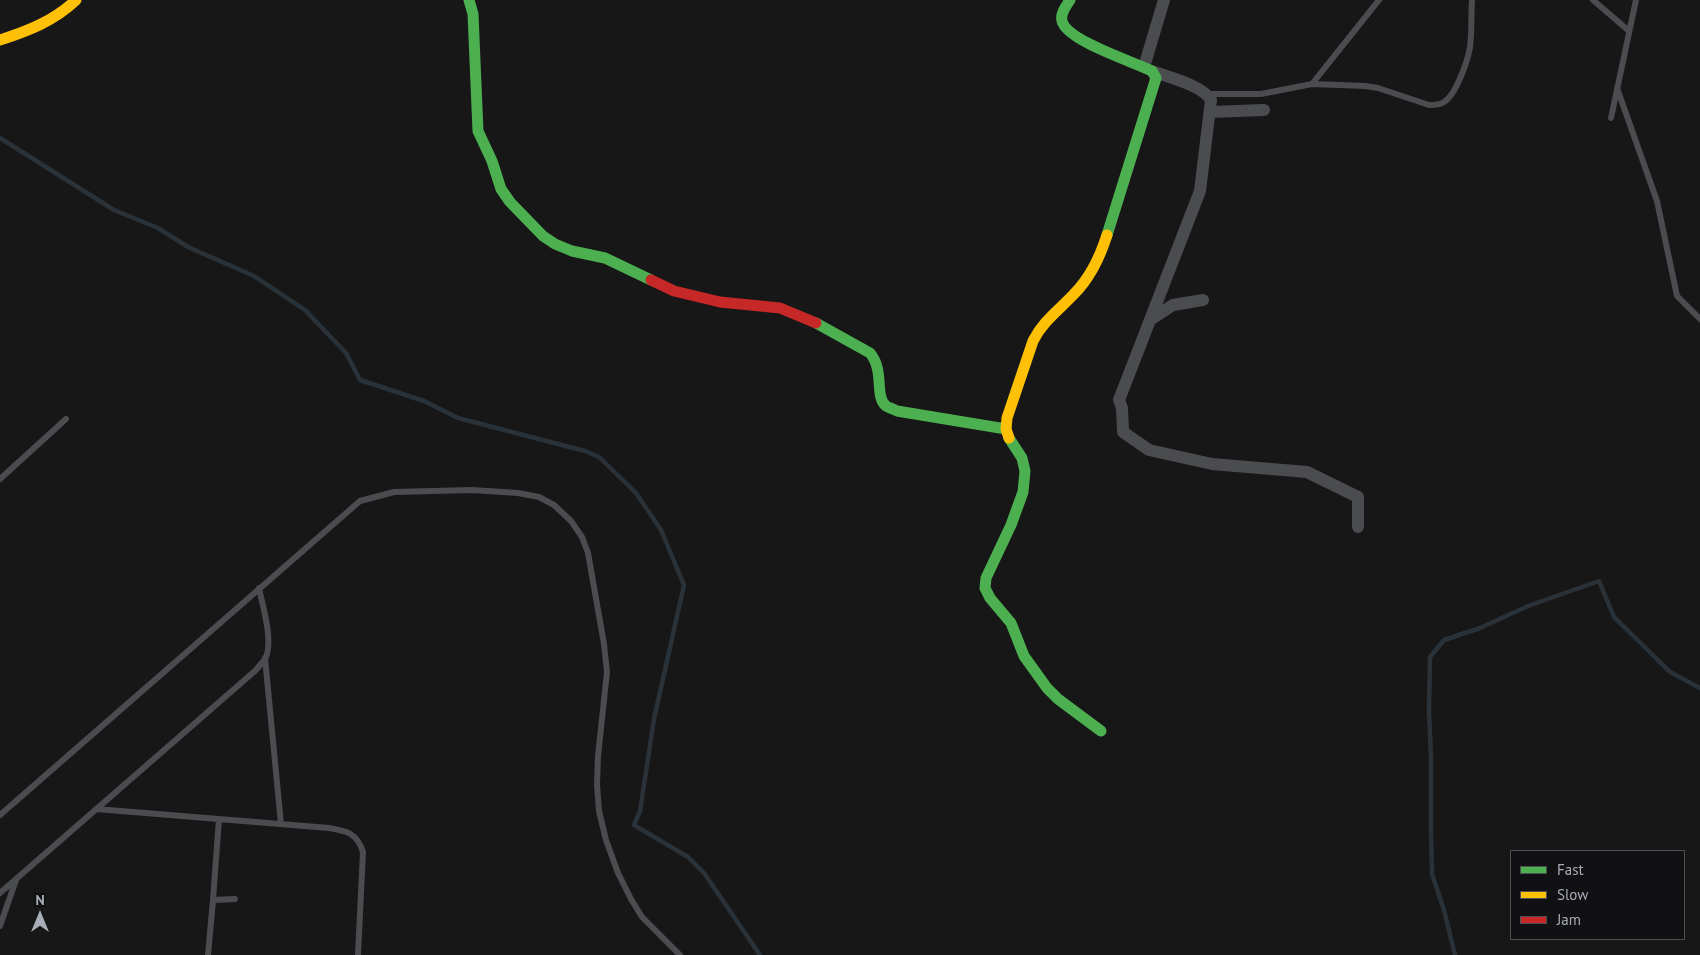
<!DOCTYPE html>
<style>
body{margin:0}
#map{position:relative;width:1700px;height:955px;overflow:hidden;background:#171717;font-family:"PT Sans",sans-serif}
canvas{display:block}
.legend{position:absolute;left:1510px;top:850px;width:175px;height:90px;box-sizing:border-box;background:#111113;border:1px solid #4d4f55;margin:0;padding:6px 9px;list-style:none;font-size:15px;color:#a8adb8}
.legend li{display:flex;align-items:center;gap:10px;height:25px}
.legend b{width:25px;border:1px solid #4d4f55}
.north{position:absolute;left:15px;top:890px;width:50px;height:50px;-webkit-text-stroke:4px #111113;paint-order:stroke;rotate:0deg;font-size:14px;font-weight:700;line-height:20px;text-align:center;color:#a8adb8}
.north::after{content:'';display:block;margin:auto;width:18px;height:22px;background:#a8adb8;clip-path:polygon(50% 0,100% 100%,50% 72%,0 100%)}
</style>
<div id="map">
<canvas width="1700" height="955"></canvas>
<ul class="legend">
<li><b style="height:6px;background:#4caf50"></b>Fast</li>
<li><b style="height:6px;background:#ffc107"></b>Slow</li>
<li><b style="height:6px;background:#c62828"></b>Jam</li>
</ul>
<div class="north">N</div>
</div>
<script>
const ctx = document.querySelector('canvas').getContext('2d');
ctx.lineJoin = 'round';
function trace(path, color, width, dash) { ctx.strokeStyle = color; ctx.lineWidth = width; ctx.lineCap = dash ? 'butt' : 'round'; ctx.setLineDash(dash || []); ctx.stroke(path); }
trace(new Path2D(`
 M 0,138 L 114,210 L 158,228 L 188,247 L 254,276 L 305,310 L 346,353 L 360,380 L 424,401 L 458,418 L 585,451 L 599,457 L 636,493 L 661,530 L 684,585 L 654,719 L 640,811 L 634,825 L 688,857 L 704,873 L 760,955
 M 1455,955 L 1444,910 L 1432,874 L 1431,830 L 1431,757 L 1429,711 L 1430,657 L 1444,640 L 1480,628 L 1528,606 L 1599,581 L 1614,617 L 1670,672 L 1700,688`), '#2a3239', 4.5);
trace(new Path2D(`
 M 1593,0 L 1629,31
 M 1312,84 L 1379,0
 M 1617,88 L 1657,201 L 1677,296 L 1700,319
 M 1207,94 L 1261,94 L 1312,84 L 1365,86 L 1378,88 L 1429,105 C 1435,105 1439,105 1444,102 C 1456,95 1468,60 1470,47 C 1472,32 1471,15 1472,0
 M 1611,118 L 1636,0
 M 0,479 L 66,419
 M 265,658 L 281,824
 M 96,809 L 329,828 C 347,831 357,833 363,852 L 358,955
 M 0,815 L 360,501 L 394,492 L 472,490 L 518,493 L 539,497 L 554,505 L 571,521 L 582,537 L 588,553 L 604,644 L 607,672 L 598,756 L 597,785 L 599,811 L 606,840 L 618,873 L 631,899 L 642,917 L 680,955
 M 0,893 L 256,670 C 259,666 264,661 266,657 C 273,640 263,607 259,588
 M 213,900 L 219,819
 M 0,926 L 16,880
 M 208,955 L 213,900 L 235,899`), '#4b4c50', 6);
trace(new Path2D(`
 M 1144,67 L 1164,0
 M 1152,71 C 1168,77 1202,85 1211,100 L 1200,191 L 1119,400 L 1122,408 L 1123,432 L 1149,450 L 1212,464 L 1307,472 L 1358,497 L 1358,527
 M 1210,112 L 1264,110
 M 1150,320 L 1173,305 L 1203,300`), '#4b4c50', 12);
trace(new Path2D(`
 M 469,0 L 473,14 L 478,131 L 492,161 L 501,189 L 510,202 L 543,236 L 555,244 L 572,251 L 605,258 L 651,280
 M 1070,0 C 1066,6 1060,14 1062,21 C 1067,41 1134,62 1152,71 L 1156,78 L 1107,235
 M 816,323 L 870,353 C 885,371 874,396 886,406 C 889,408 894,409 897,411 L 1006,429
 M 1009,438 L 1022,458 L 1025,471 L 1023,492 L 1011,525 L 986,578 L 985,588 L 990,598 L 1011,623 L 1024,656 L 1047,688 L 1058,699 L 1101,731`), '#4caf50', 11);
trace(new Path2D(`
 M 0,40 C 28,31 54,21 76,0
 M 1009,438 L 1006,429 L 1007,418 L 1033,341 C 1043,321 1059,310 1074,294 C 1091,277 1100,257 1107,235`), '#ffc107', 11);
trace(new Path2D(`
 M 651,280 L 674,291 L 720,302 L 780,308 L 816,323`), '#c62828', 11);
</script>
